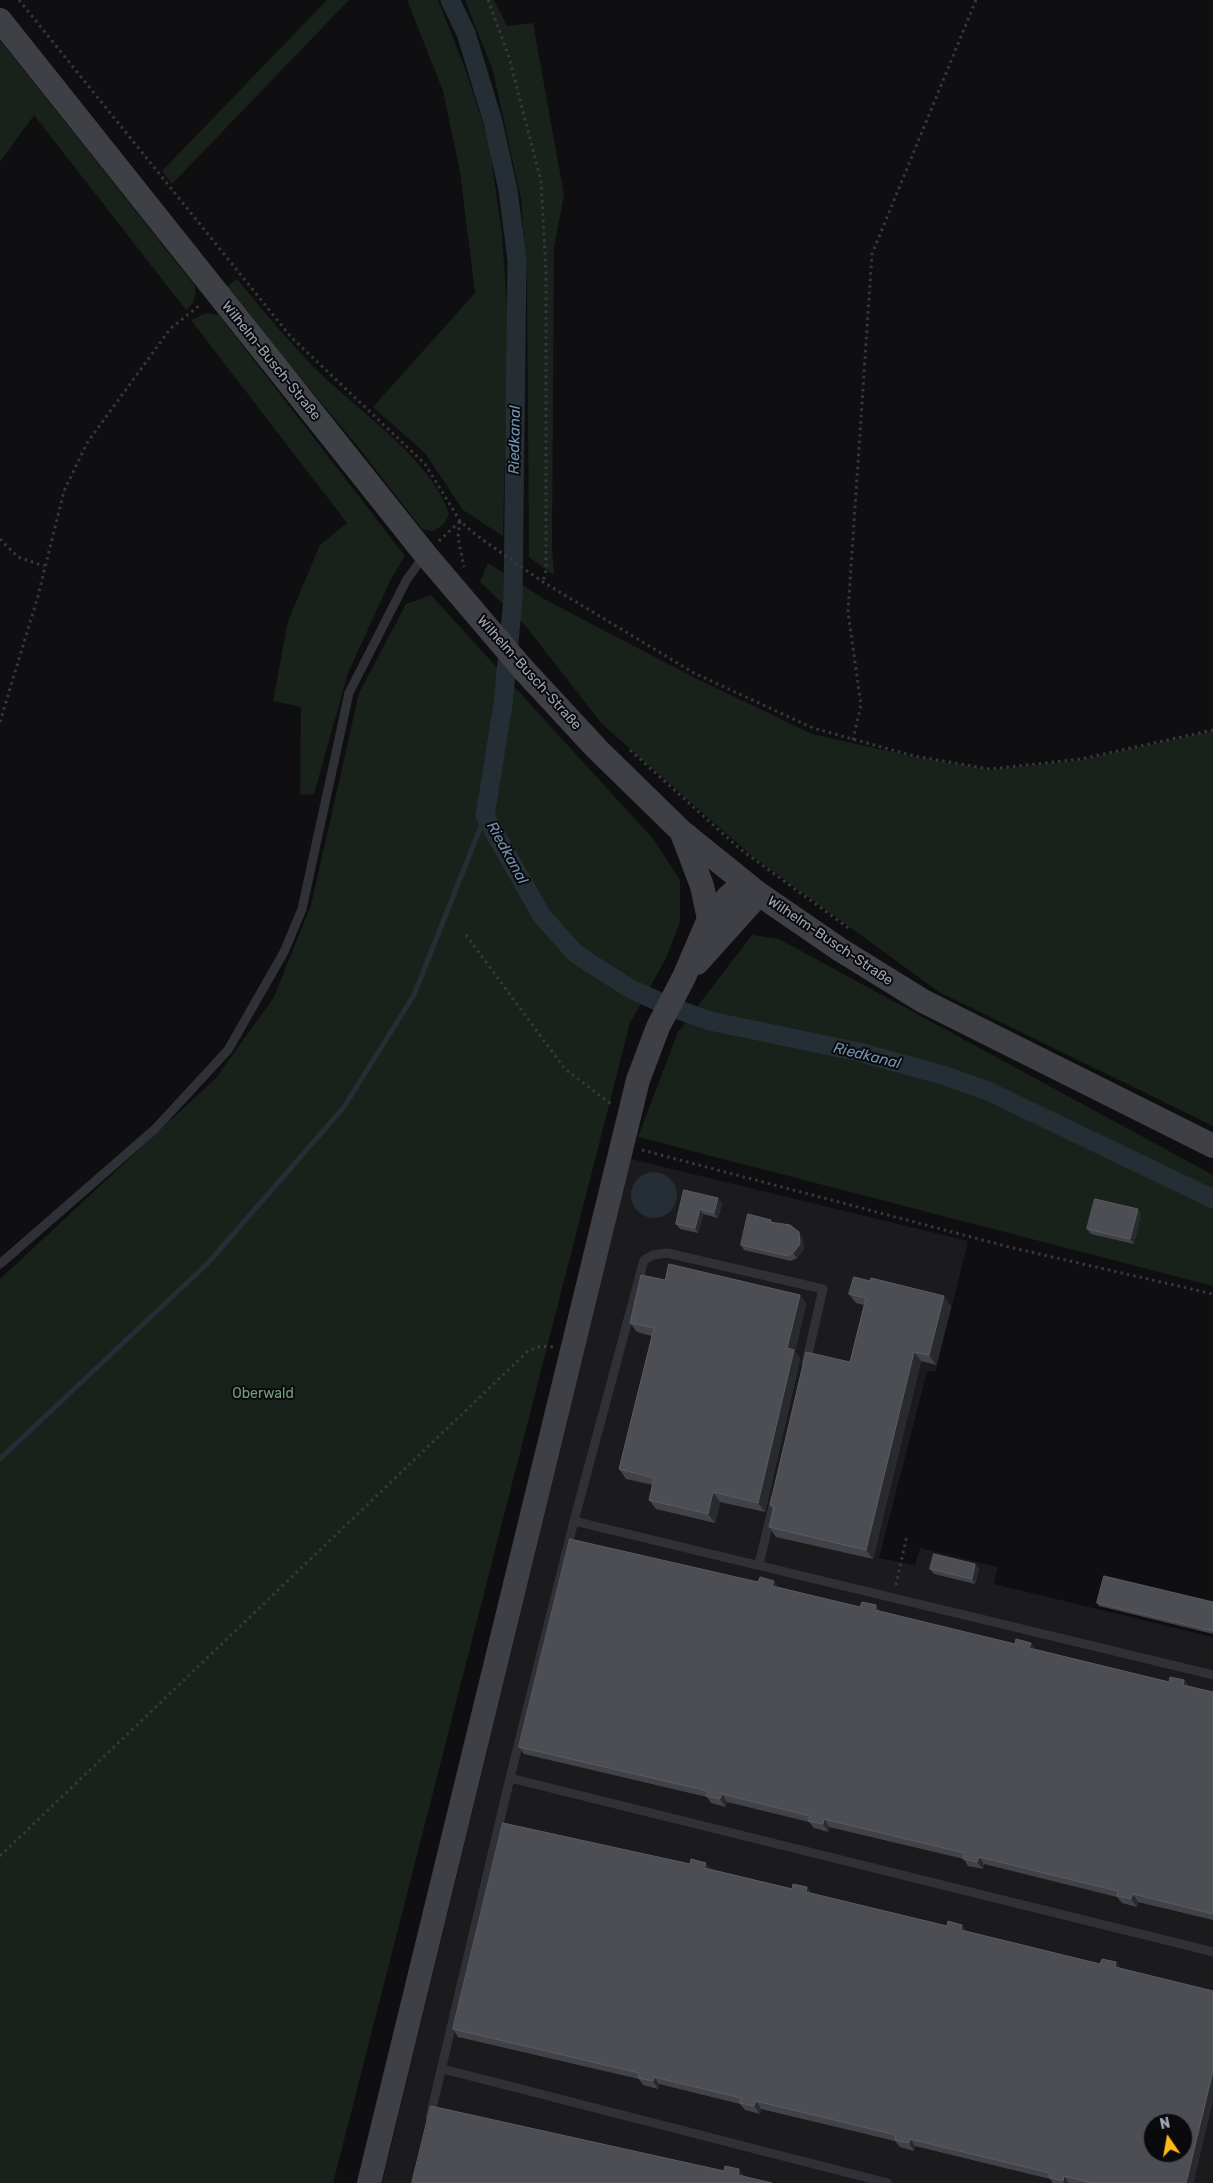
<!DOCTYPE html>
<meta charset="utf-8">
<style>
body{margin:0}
#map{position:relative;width:1213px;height:2183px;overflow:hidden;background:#0f0f11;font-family:Rubik,sans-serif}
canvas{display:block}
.north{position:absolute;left:1143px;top:2113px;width:50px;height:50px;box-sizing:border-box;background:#0a0a0c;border:1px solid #46484f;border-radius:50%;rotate:348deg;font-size:14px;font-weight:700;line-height:20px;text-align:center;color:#9fa5b3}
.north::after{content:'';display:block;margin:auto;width:18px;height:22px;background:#ffb919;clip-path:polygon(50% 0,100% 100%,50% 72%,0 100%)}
</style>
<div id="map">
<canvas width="1213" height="2183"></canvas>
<div class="north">N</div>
</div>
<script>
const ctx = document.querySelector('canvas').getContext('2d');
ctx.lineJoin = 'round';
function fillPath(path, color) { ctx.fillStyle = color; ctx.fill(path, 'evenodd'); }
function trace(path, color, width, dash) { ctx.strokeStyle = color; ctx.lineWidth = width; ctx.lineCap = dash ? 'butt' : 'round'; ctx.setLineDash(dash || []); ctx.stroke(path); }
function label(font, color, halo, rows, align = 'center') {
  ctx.font = font + ' Rubik,sans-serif'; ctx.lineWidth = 4; ctx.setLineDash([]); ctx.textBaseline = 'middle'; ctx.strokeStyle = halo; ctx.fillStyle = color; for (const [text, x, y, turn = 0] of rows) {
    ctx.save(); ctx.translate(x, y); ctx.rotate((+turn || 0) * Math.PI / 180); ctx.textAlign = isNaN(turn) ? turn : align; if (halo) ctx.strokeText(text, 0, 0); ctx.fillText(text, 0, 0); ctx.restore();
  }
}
fillPath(new Path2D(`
 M 631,1159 L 968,1241 L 936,1371 L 927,1372 L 879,1558 L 915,1565 L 920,1548 L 998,1567 L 994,1584 L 1213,1637 L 1213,2183 L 382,2183 ZM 1153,2123 L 1183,2123 L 1183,2153 L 1153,2153 Z`), '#1b1b1e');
fillPath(new Path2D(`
 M 327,0 L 349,0 L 172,184 L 162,171 Z
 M 407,0 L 438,0 L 466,71 L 489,143 L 502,234 L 508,321 L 503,536 L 463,510 L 425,453 L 373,407 L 475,293 L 460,172 L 443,91 Z
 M 465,0 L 494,0 L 507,26 L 533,23 L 564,195 L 554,248 L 552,547 L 554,575 L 529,557 L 527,280 L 521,199 L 493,71 Z
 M 0,40 L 195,286 C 196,297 195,303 186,310 L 34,115 L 0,162 Z
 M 237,279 C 265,313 293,347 325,378 C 365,416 432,461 449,514 L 443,525 L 433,531 L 422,529 L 355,443 L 225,288 Z
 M 206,313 L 219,315 L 405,556 L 391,579 L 348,673 L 314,794 L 300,795 L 301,707 L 273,701 L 288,621 L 320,545 L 347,523 L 191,320 Z
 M 488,563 L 544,599 L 693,677 L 812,734 L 915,757 L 991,770 L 1081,760 L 1213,731 L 1213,1126 L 939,992 L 752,856 L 602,724 L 524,624 L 480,582 Z
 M 431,595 L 654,840 L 680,880 L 680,922 L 666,958 L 630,1023 L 333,2183 L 0,2183 L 0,1279 L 216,1078 L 274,997 L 311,905 L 359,693 L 406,604 Z
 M 752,935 L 779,939 L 1213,1175 L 1213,1286 L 638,1137 L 678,1032 Z`), '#19211b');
fillPath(new Path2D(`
 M631 1195a23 23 0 1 1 46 0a23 23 0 1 1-46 0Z`), '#252e35');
trace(new Path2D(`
 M 0,1459 L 208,1263 L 344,1107 L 414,995 L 485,816`), '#252e35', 5);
trace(new Path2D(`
 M 450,0 L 466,33 L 493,122 L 508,190 L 517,260 L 513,599 L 503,704 L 485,816 L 542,916 L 576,954 L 629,988 L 668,1006 L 710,1021 L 859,1052 L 946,1076 L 990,1092 L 1213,1199`), '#252e35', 19);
trace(new Path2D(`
 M 19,0 L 291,337 L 425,464 L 460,521 L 476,535 L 543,582 L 694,673 L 813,728 L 914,756 L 990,769 L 1081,759 L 1213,730
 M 488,0 L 509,57 L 541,181 L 546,272 L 546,570 L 543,582
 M 460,521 L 458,537 L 464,567
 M 0,539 L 18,557 L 44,566
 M 439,541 L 460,521
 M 0,722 L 38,596 L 64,491 L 87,443 L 170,329 L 201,304
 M 853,740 L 861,705 L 848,612 L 872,254 L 976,0
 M 630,750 L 740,849 L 850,929
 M 466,935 L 565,1069 L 611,1104
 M 642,1150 L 1009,1247 L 1213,1294
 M 896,1585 L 907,1535
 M 0,1856 L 528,1351 L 541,1346 L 553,1347`), '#36383d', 3, [2.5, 4]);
trace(new Path2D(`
 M 0,1264 L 155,1129 L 228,1050 L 284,952 L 302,909 L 349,693 L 406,581 L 425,554
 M 574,1521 L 1213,1675
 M 759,1564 L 775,1498
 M 510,1778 L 1213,1952
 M 443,2069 L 888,2183
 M 430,2117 L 510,1778 L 574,1521 L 644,1260 L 653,1255 L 667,1253 L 823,1289 L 806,1363`), '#303136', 9);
trace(new Path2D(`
 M 0,20 L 425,554 L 522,668 L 597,749 L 681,831 L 759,894 L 839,949 L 923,1001 L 1213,1146
 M 682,833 L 702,886 L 709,919
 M 697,963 L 759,894
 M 369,2183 L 638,1080 L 658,1027 L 684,977 L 709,919 L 728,897 L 744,883`), '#3e4046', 24);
fillPath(new Path2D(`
 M 684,1190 L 722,1203 L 718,1218 L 703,1214 L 698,1233 L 680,1229 L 676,1224 Z
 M 1141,1214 L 1134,1244 L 1091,1234 L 1087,1229 Z
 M 771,1220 L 772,1222 L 802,1237 L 804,1249 L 797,1258 L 791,1261 L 744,1250 L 741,1245 Z
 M 665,1280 L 800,1295 L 806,1304 L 795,1351 L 800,1359 L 765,1512 L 720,1502 L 715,1523 L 656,1509 L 649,1500 L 653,1485 L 626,1479 L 619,1469 L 652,1336 L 637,1332 L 630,1323 Z
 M 849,1294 L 951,1306 L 936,1365 L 921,1361 L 873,1559 L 776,1537 L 769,1527 L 773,1510 L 770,1505 L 850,1362 L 864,1305 L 856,1303 Z
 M 975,1564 L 979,1569 L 975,1584 L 934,1574 L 930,1569 Z
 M 778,1587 L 860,1607 L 876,1605 L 880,1612 L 1015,1644 L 1031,1643 L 1035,1649 L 1169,1682 L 1184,1680 L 1189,1687 L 1213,1692 L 1213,1920 L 1138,1902 L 1137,1907 L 1122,1903 L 1117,1897 L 984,1864 L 983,1869 L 968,1866 L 964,1859 L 829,1827 L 828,1832 L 814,1828 L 809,1822 L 727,1802 L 726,1807 L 711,1803 L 707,1797 L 524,1754 L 519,1747 Z
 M 1213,1602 L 1213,1634 L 1099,1606 L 1097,1603 Z
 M 690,1864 L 947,1926 L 962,1925 L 966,1931 L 1100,1964 L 1116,1962 L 1121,1969 L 1213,1991 L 1213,2099 L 1193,2183 L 1053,2183 L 1050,2179 L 915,2146 L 914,2151 L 900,2147 L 895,2141 L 761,2109 L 760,2114 L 745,2110 L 740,2104 L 659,2084 L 658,2089 L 643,2085 L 639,2079 L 458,2037 L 453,2029 Z`), '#424349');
fillPath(new Path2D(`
 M 718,1198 L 722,1203 L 718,1218 L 714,1213 Z
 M 700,1209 L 703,1214 L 698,1233 L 695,1228 Z
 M 1138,1209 L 1141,1214 L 1134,1244 L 1130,1239 Z
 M 799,1232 L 802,1237 L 804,1249 L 797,1258 L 793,1253 Z
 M 800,1295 L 806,1304 L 795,1351 L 800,1359 L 765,1512 L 758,1503 L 787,1348 Z
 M 944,1296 L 951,1306 L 936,1365 L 929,1355 Z
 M 914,1352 L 921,1361 L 873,1559 L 866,1550 Z
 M 713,1492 L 720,1502 L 715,1523 L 708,1514 Z
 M 975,1564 L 979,1569 L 975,1584 L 972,1579 Z
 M 774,1581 L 779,1588 L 772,1586 Z
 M 876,1605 L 881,1613 L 875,1610 Z
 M 1031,1643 L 1036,1650 L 1029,1648 Z
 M 1184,1680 L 1189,1688 L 1183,1685 Z
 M 722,1794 L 727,1802 L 726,1807 L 720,1799 Z
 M 824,1819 L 829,1827 L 828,1832 L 823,1824 Z
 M 979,1857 L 984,1864 L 983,1869 L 977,1862 Z
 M 706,1863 L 711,1870 L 704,1868 Z
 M 807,1887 L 813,1895 L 806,1892 Z
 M 1133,1894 L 1138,1902 L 1137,1907 L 1131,1899 Z
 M 962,1925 L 967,1932 L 961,1930 Z
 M 1116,1962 L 1121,1969 L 1115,1967 Z
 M 1213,2071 L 1213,2099 L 1193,2183 L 1186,2183 Z
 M 654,2077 L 659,2084 L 658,2089 L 653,2081 Z
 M 756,2101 L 761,2109 L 760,2114 L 754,2106 Z
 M 910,2139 L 915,2146 L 914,2151 L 909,2143 Z
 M 739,2169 L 745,2177 L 738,2175 Z
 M 1064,2176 L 1069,2183 L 1064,2183 L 1063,2181 Z`), '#292a2e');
const building = new Path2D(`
 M 684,1190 L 718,1198 L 714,1213 L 700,1209 L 695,1228 L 676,1224 Z
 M 1095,1199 L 1138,1209 L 1130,1239 L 1087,1229 Z
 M 748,1214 L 771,1220 L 770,1222 L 790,1225 L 799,1232 L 800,1244 L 793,1253 L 788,1256 L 741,1245 Z
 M 669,1264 L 800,1295 L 787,1348 L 794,1350 L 758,1503 L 713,1492 L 708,1514 L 649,1500 L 654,1478 L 619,1469 L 654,1328 L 630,1323 L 641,1275 L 665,1280 Z
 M 854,1277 L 870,1281 L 871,1278 L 944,1296 L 929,1355 L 914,1352 L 866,1550 L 769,1527 L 774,1506 L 770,1505 L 806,1352 L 850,1362 L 866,1298 L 849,1294 Z
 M 570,1539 L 758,1582 L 760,1577 L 774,1581 L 772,1586 L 860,1607 L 862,1602 L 876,1605 L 875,1610 L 1015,1644 L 1016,1639 L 1031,1643 L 1029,1648 L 1169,1682 L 1170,1677 L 1184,1680 L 1183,1685 L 1213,1692 L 1213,1914 L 1133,1894 L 1131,1899 L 1117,1896 L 1118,1891 L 979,1857 L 977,1862 L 963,1859 L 964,1853 L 824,1819 L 823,1824 L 808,1821 L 810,1816 L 722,1794 L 720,1799 L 706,1796 L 708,1791 L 519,1747 Z
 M 934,1554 L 975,1564 L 972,1579 L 930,1569 Z
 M 1104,1576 L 1213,1602 L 1213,1631 L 1097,1603 Z
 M 503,1823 L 690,1864 L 691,1859 L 706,1863 L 704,1868 L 792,1889 L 793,1884 L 807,1887 L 806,1892 L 947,1926 L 948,1921 L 962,1925 L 961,1930 L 1100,1964 L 1102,1959 L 1116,1962 L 1115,1967 L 1213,1991 L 1213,2071 L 1186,2183 L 1092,2183 L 1064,2176 L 1063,2181 L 1049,2177 L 1050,2173 L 910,2139 L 909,2143 L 895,2140 L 896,2135 L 756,2101 L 754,2106 L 740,2103 L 741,2098 L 654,2077 L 653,2081 L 638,2078 L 639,2073 L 453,2029 ZM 1153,2123 L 1183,2123 L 1183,2153 L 1153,2153 Z
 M 431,2106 L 724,2171 L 725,2166 L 739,2169 L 738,2175 L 772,2183 L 412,2183 Z`);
fillPath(building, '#4c4e54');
trace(building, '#595c63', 1);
label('14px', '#9fa5b3', '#0a0a0c', [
 ["Wilhelm-Busch-Straße",271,361,51],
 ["Wilhelm-Busch-Straße",529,673,48],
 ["Wilhelm-Busch-Straße",830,941,34]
]);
label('14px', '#74a078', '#0a0a0c', [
 ["Oberwald",263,1394]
]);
label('italic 15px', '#7292b2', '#0a0a0c', [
 ["Riedkanal",515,440,-89],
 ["Riedkanal",507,853,61],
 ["Riedkanal",867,1056,14]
]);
</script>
